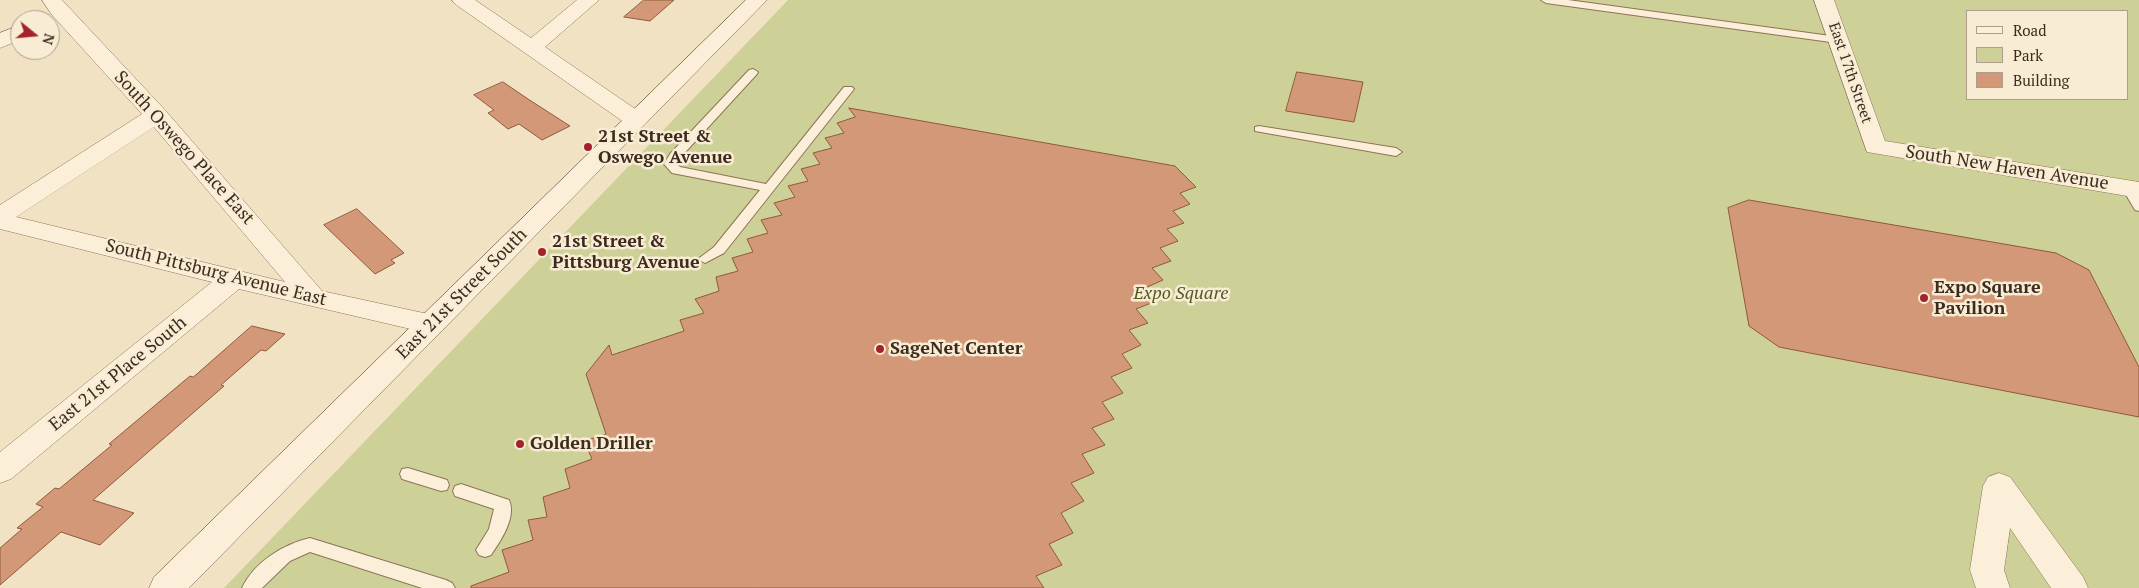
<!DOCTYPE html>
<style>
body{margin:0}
#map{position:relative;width:2139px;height:588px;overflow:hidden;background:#f2e2c4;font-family:"PT Serif",serif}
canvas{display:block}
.legend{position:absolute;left:1966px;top:10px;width:162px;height:90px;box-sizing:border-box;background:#f8ecd5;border:1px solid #ad9f8c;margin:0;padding:6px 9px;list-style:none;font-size:15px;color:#3d2b1e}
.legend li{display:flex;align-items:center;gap:10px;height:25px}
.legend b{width:25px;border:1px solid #ad9f8c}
.north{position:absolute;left:10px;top:10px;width:50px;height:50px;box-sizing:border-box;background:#f8ecd5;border:1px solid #ad9f8c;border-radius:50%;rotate:107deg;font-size:14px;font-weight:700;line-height:20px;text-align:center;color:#3d2b1e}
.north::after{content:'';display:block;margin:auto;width:18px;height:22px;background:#a3232c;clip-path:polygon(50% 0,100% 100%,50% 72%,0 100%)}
</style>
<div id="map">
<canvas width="2139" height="588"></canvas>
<ul class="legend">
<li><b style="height:6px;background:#fbefd9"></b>Road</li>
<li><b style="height:14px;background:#ced197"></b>Park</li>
<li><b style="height:14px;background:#d39877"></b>Building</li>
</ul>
<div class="north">N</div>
</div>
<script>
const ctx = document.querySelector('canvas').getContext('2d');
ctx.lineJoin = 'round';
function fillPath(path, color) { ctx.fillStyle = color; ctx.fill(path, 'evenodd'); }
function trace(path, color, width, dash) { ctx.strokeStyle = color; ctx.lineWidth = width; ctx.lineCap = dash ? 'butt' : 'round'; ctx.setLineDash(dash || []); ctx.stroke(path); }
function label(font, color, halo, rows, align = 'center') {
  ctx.font = font + ' "PT Serif",serif'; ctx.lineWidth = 5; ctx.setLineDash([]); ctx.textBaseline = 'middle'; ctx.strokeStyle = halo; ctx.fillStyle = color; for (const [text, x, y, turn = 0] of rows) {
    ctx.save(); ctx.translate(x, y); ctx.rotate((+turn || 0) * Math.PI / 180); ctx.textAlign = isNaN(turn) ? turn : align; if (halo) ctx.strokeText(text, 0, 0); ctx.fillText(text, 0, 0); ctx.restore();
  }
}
fillPath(new Path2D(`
 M 788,0 L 2139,0 L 2139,588 L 224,588 ZM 1968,11 L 2128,11 L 2128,99 L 1968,99 Z`), '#ced197');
const building = new Path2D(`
 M 644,0 L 674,0 L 650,21 L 624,17 Z
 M 1297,72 L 1363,82 L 1354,122 L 1286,111 Z
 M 503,82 L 528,99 L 570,126 L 542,140 L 519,124 L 508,129 L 488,113 L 494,110 L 474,95 Z
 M 849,108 L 1175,166 L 1196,187 L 1180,193 L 1190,204 L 1173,211 L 1184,223 L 1167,229 L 1178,241 L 1160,248 L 1171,261 L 1152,268 L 1163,280 L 1145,288 L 1156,301 L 1136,309 L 1148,323 L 1129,330 L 1141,345 L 1122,354 L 1132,368 L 1111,377 L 1123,393 L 1102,402 L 1114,419 L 1092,428 L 1105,445 L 1082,454 L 1094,473 L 1071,483 L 1084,501 L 1061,513 L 1073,533 L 1049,544 L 1062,565 L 1036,576 L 1044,588 L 471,588 L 471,586 L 509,572 L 502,550 L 533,540 L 528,520 L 547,517 L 543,497 L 570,488 L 565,469 L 592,459 L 584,441 L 606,434 L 586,374 L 609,345 L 612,355 L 684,331 L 680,320 L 704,313 L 695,299 L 719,291 L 716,277 L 738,271 L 732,258 L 753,252 L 747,239 L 768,233 L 761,220 L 782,215 L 774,203 L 795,197 L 788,186 L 808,181 L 801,169 L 820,164 L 813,153 L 832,148 L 825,138 L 844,133 L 837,123 L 855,117 Z
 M 1749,200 L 2056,253 L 2089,270 L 2139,367 L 2139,417 L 1779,347 L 1749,326 L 1728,208 Z
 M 357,209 L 404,253 L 391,260 L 395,263 L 375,274 L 324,225 Z
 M 252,326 L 285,334 L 266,351 L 261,350 L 221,385 L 224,386 L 93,500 L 134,513 L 100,545 L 61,532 L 0,585 L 0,548 L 22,529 L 17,528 L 43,507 L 36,504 L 55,488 L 59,489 L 112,445 L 109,444 L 190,376 L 193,377 Z`);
fillPath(building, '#d39877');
trace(building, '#90593c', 1);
const service = new Path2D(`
 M 1541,0 L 1568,0 L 1838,37 L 1843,40 L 1838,43 L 1546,3 Z
 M 753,69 L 758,72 L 757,74 L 679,159 L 676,163 L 680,167 L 766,184 L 844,87 L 852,87 L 854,89 L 724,253 L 705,263 L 698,259 L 714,247 L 760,190 L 672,173 L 664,164 L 670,154 L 749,70 Z
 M 1259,126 L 1396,148 L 1402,152 L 1396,156 L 1255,131 L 1255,127 Z
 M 2128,184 L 2132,185 L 2139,196 L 2139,211 L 2135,210 L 2122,188 Z
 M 408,468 L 447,480 L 449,485 L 447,490 L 441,491 L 402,479 L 400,474 L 402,469 Z
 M 461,484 L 509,500 C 517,517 500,542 491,555 L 485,557 L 479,555 L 476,550 L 489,529 L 494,509 L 455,496 L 453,491 L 455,486 Z
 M 310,538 L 446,580 L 452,583 L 455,588 L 422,588 L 310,552 L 290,561 L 262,588 L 242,588 C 254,562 284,544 310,538 Z`);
const minor = new Path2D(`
 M 42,0 L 62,0 L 165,110 L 322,291 L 442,317 L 446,324 L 442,331 L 432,334 L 239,289 L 11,479 L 0,483 L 0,452 L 212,282 L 0,229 L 0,205 L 142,114 L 52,15 ZM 154,127 L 285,282 L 16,217 Z
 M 452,0 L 475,0 L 531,38 L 577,0 L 599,0 L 545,47 L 644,115 L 648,120 L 644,125 L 636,127 L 628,125 L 455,4 Z
 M 1814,0 L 1834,0 L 1885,141 L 2139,182 L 2139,198 L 1867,152 Z
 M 20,25 L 20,40 L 0,48 L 0,33 Z
 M 1999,473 L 2010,477 L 2083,577 L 2088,588 L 2051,588 L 2010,528 L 2004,570 L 2010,588 L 1976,588 L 1970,570 L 1983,486 L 1988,477 Z`);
const secondary = new Path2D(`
 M 746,0 L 767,0 L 189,588 L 149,588 L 154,577 Z`);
trace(service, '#8e7259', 2);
trace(minor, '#8e7259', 1);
trace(secondary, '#70533c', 1);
fillPath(service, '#fbefd9');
fillPath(minor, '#fbefd9');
fillPath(secondary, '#fbefd9');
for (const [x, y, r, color] of [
 [588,147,5,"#a3232c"],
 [542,252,5,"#a3232c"],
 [1924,298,5,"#a3232c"],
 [880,349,5,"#a3232c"],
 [520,444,5,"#a3232c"]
]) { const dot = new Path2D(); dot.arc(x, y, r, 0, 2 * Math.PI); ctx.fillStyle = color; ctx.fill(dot); trace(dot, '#f8ecd5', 2); }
label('15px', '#3d2b1e', '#f8ecd5', [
 ["East 17th Street",1850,73,71]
]);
label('bold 18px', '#3d2b1e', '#f8ecd5', [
 ["21st Street &",598,137],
 ["Oswego Avenue",598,158],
 ["21st Street &",552,242],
 ["Pittsburg Avenue",552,263],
 ["Expo Square",1934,288],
 ["Pavilion",1934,309],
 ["SageNet Center",890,349],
 ["Golden Driller",530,444]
], 'left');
label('18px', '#3d2b1e', '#f8ecd5', [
 ["South Oswego Place East",184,148,48],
 ["South New Haven Avenue",2007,168,9],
 ["South Pittsburg Avenue East",216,273,14],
 ["East 21st Street South",462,294,-45],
 ["East 21st Place South",118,374,-39]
]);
label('italic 18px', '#505b23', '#f8ecd5', [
 ["Expo Square",1181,294]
]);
</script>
